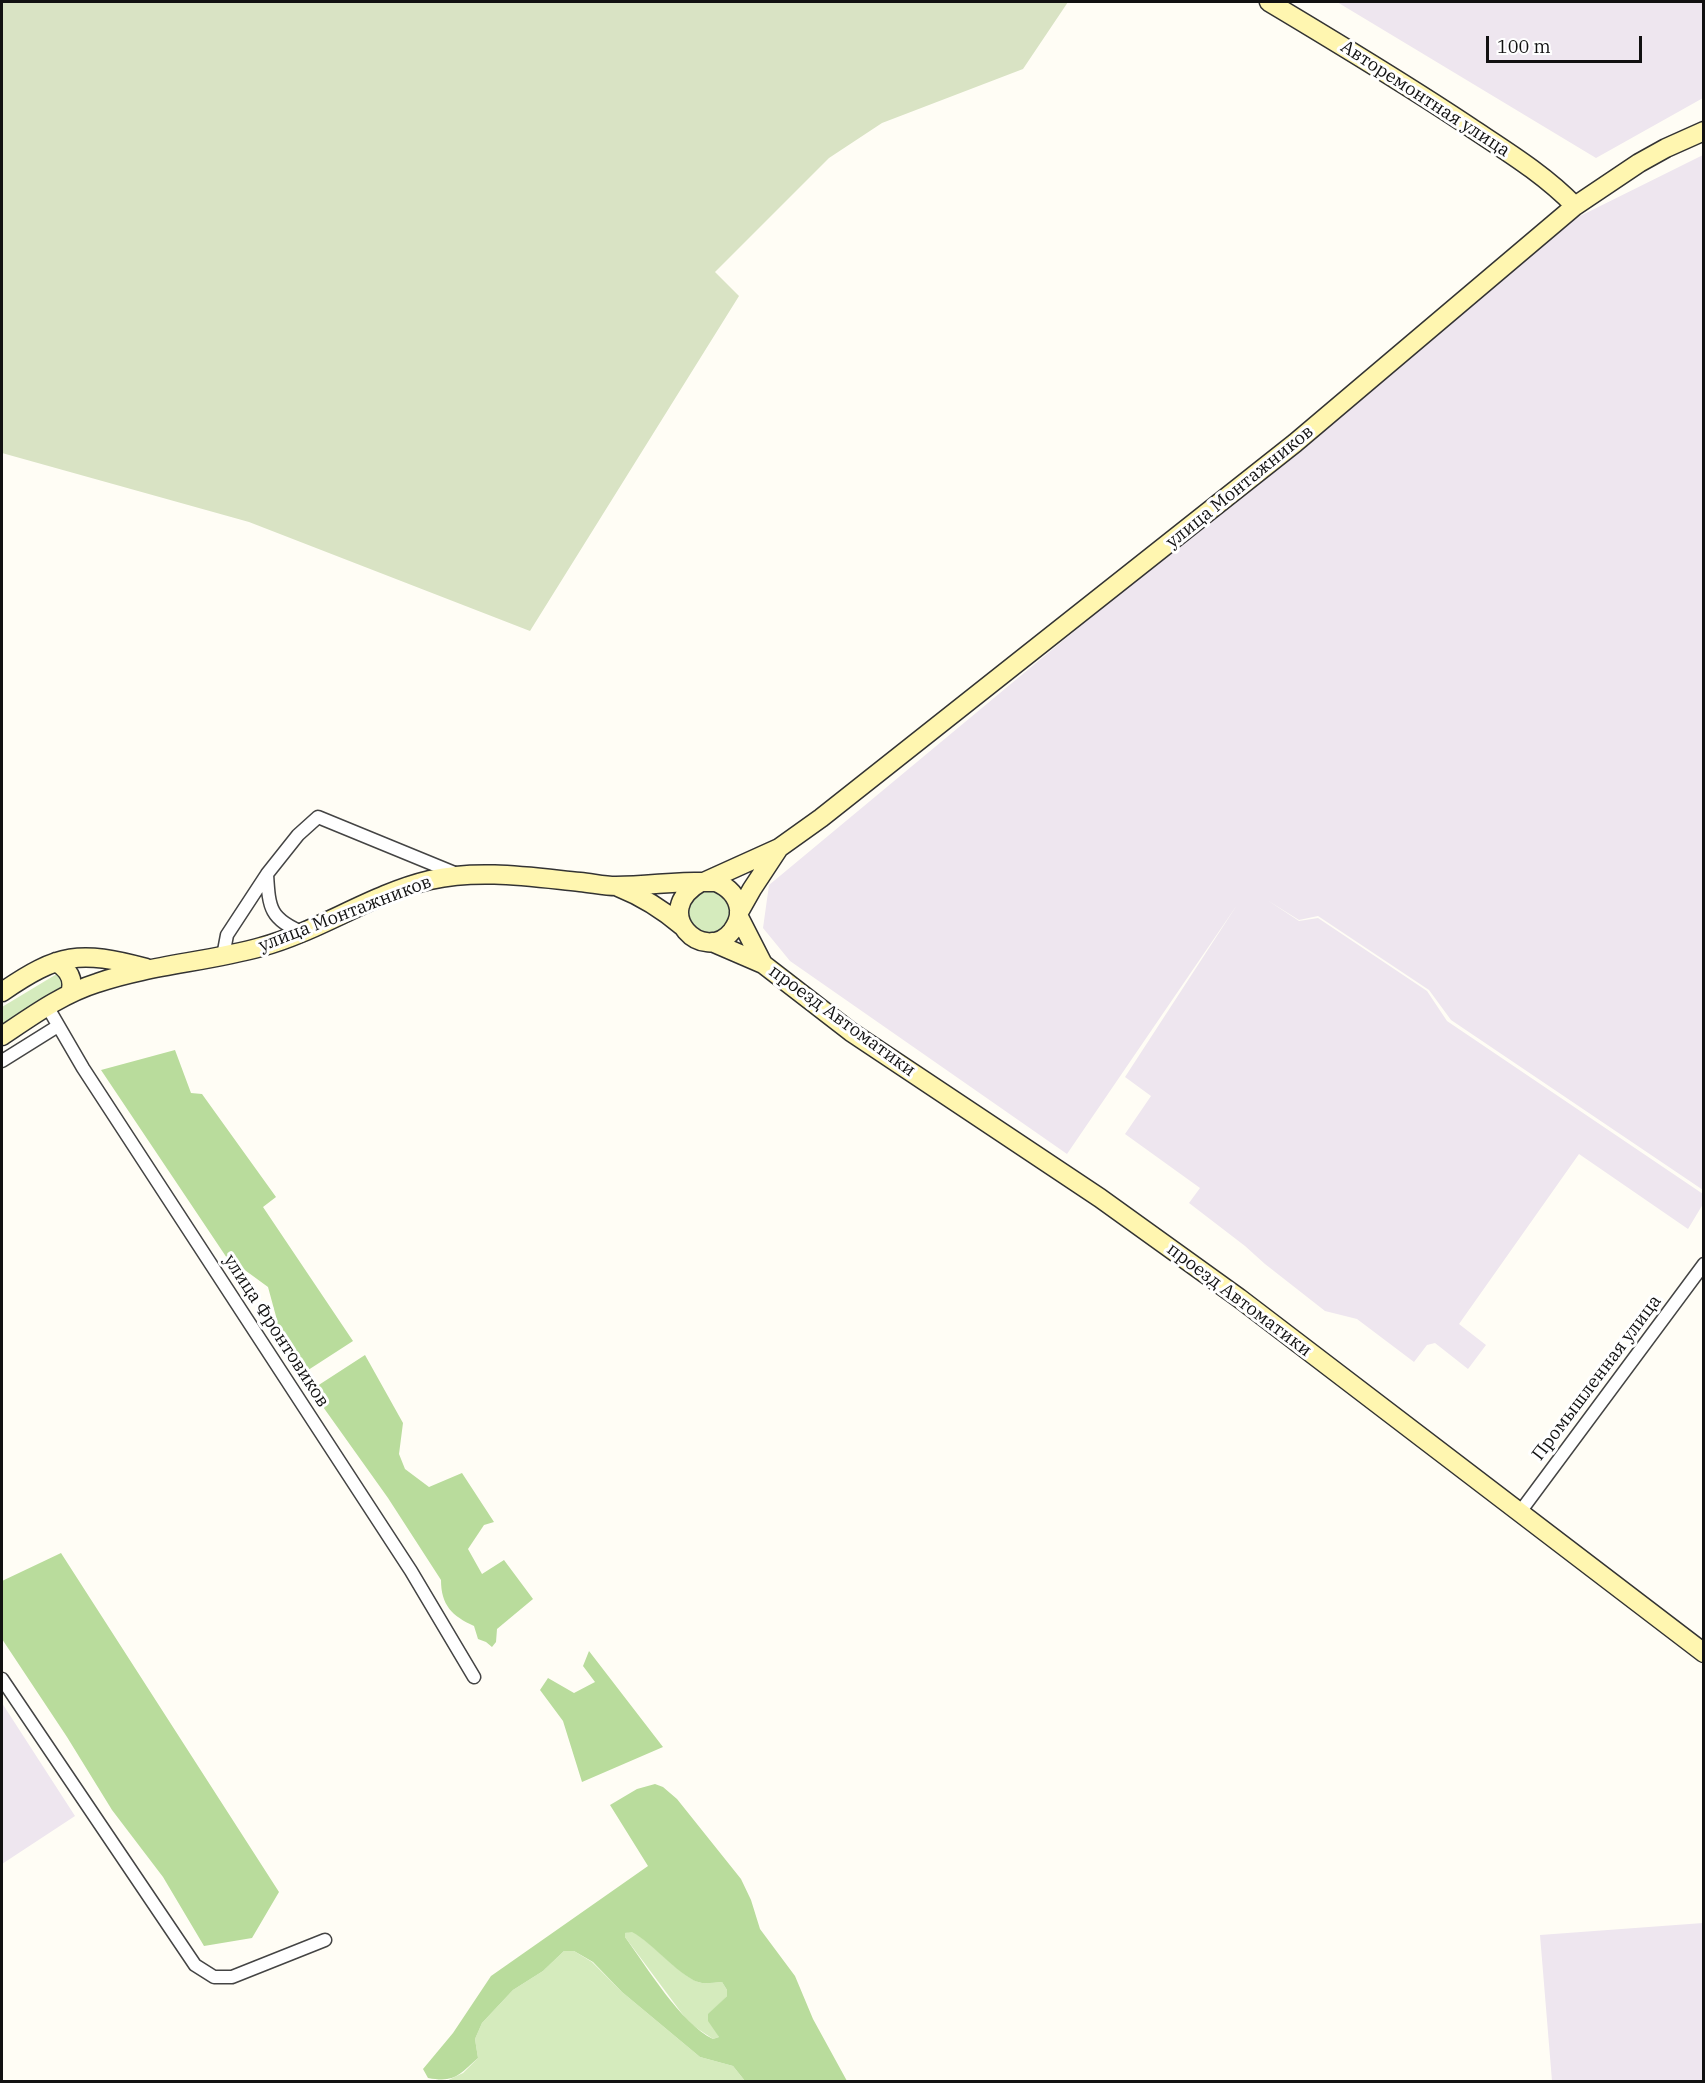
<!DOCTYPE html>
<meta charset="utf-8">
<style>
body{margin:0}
#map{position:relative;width:1705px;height:2083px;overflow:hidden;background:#fffdf5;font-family:"IBM Plex Serif",serif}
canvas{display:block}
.frame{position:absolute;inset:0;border:3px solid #111;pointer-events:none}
.scale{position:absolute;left:1486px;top:36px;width:156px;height:27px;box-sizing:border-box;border:3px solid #111;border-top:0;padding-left:8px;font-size:18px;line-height:21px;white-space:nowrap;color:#111;-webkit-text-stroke:4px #fff;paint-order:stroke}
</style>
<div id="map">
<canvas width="1705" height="2083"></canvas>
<div class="frame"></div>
<div class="scale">100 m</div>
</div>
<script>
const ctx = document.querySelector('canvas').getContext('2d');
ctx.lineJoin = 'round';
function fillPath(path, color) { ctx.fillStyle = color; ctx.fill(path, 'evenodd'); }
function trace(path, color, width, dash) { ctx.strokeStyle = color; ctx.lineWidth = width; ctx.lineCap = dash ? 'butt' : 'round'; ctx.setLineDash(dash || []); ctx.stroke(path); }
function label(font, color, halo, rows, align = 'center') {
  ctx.font = font + ' "IBM Plex Serif",serif'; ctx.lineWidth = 6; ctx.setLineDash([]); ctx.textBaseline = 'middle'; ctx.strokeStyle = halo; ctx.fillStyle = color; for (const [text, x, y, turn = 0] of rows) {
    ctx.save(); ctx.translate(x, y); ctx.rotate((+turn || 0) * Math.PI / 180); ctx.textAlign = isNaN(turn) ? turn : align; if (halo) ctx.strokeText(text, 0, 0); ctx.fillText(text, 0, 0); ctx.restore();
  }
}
fillPath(new Path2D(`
 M 1337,2 L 1703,2 L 1703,98 L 1596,158 Z
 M 1703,155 L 1703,1190 L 1451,1020 L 1429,990 L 1318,916 L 1299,920 L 1267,900 L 1299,921 L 1318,918 L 1427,991 L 1447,1021 L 1703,1194 L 1703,1204 L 1688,1229 L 1579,1154 L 1459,1324 L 1486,1345 L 1468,1369 L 1435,1343 L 1427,1345 L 1414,1362 L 1357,1319 L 1325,1311 L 1265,1264 L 1245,1246 L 1189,1203 L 1200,1188 L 1125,1134 L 1151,1096 L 1125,1077 L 1237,905 L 1067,1154 L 790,961 L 763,928 L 769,885 L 1564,224 Z
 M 2,1703 L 75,1816 L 2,1864 Z
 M 1703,1923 L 1703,2081 L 1552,2081 L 1540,1935 Z`), '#eee6ef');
fillPath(new Path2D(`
 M 712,890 L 725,895 L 733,915 L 720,933 C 716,933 710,935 706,934 C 678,929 685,893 712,890 Z
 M 60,972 L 66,985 L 2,1024 L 2,1007 Z
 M 632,1931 C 653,1943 682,1979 702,1983 C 708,1984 715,1982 722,1982 L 727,1990 L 727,1996 L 709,2014 L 719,2037 L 713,2039 L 689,2023 L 625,1937 L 625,1933 Z
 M 564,1951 L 574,1951 L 592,1962 L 622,1992 L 700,2057 L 733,2066 L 745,2081 L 444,2082 L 463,2073 L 478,2058 L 475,2039 L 482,2023 L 513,1990 L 543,1971 Z`), '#d5ebbd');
fillPath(new Path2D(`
 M 175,1050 L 191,1093 L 202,1094 L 276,1197 L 263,1207 L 353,1341 L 302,1374 L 270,1324 L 277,1320 L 268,1287 L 242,1268 L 237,1273 L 101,1070 Z
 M 365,1355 L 403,1423 L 399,1454 L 405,1469 L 429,1487 L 462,1473 L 494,1522 L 484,1525 L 468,1549 L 482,1574 L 504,1560 L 533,1599 L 497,1629 L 496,1642 L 492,1647 L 486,1642 L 478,1639 L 474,1626 C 452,1616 441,1605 441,1580 L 388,1498 L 311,1390 Z
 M 61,1553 L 279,1892 L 252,1938 L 204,1946 L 163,1877 L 112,1810 L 67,1737 L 2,1639 L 2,1581 Z
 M 589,1651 L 663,1747 L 582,1782 L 563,1721 L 540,1690 L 548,1678 L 574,1693 L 595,1682 L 583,1666 Z
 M 655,1784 L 663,1787 L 677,1799 L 741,1879 L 751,1900 L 760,1929 L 795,1976 L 813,2019 L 847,2081 L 745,2081 L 733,2066 L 700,2057 L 622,1992 L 593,1962 L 574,1951 L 564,1951 L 543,1971 L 513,1990 L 482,2023 L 475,2039 L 478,2058 C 459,2075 455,2083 428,2078 L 423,2069 L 453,2033 L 491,1976 L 648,1866 L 610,1805 L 637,1789 ZM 632,1932 C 653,1943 682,1980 702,1983 C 708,1984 716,1982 722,1982 L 727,1990 L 727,1996 L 708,2014 L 708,2021 L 719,2037 L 713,2039 C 681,2024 647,1967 625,1937 L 625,1933 Z`), '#b9dc9c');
fillPath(new Path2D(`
 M 2,2 L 1068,2 L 1023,69 L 882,123 L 829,158 L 715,272 L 739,296 L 530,631 L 249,522 L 2,453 Z`), '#d9e3c4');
const minor = new Path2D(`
 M 267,874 C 269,909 270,919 304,933
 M 223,956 L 227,935 L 267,874 L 298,835 L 318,817 L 457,874
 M 47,1006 L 83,1068 L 411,1571 L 474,1677
 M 2,1061 L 58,1026
 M 1520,1512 L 1704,1264
 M 2,1679 L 195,1965 L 214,1977 L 232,1977 L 325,1940`);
const secondary = new Path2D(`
 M 1269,2 C 1336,42 1404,83 1470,127 C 1506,151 1544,174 1575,206
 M 706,881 L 779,848 L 821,818 L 1295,443 L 1575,206 L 1639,163 L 1666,148 L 1704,131
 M 618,887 C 643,897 662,909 682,926
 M 739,912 L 752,889 L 779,848
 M 739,917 L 763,964
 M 712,942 L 763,964 L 851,1032 L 1100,1198 L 1239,1298 L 1704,1653
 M 56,962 C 68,969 75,979 70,993
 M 2,992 C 59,953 79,950 146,968
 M 2,1036 C 32,1016 62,994 97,983 C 150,965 207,962 261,947 C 320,931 371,894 430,880 C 479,869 530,877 580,882 C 592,883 604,886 616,886 C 649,886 683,880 716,882 C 728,887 737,895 739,909 C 740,917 737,924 732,931 C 704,966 648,912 701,882`);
trace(minor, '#444', 15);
trace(secondary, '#333', 21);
trace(minor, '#fff', 12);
trace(secondary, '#fff6b0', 18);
label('18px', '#111', '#fff', [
 ["Авторемонтная улица",1425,99,33],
 ["улица Монтажников",1240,487,-39],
 ["улица Монтажников",345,914,-21],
 ["проезд Автоматики",842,1021,36],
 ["проезд Автоматики",1239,1300,37],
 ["улица Фронтовиков",276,1331,57],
 ["Промышленная улица",1597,1378,-53]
]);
</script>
